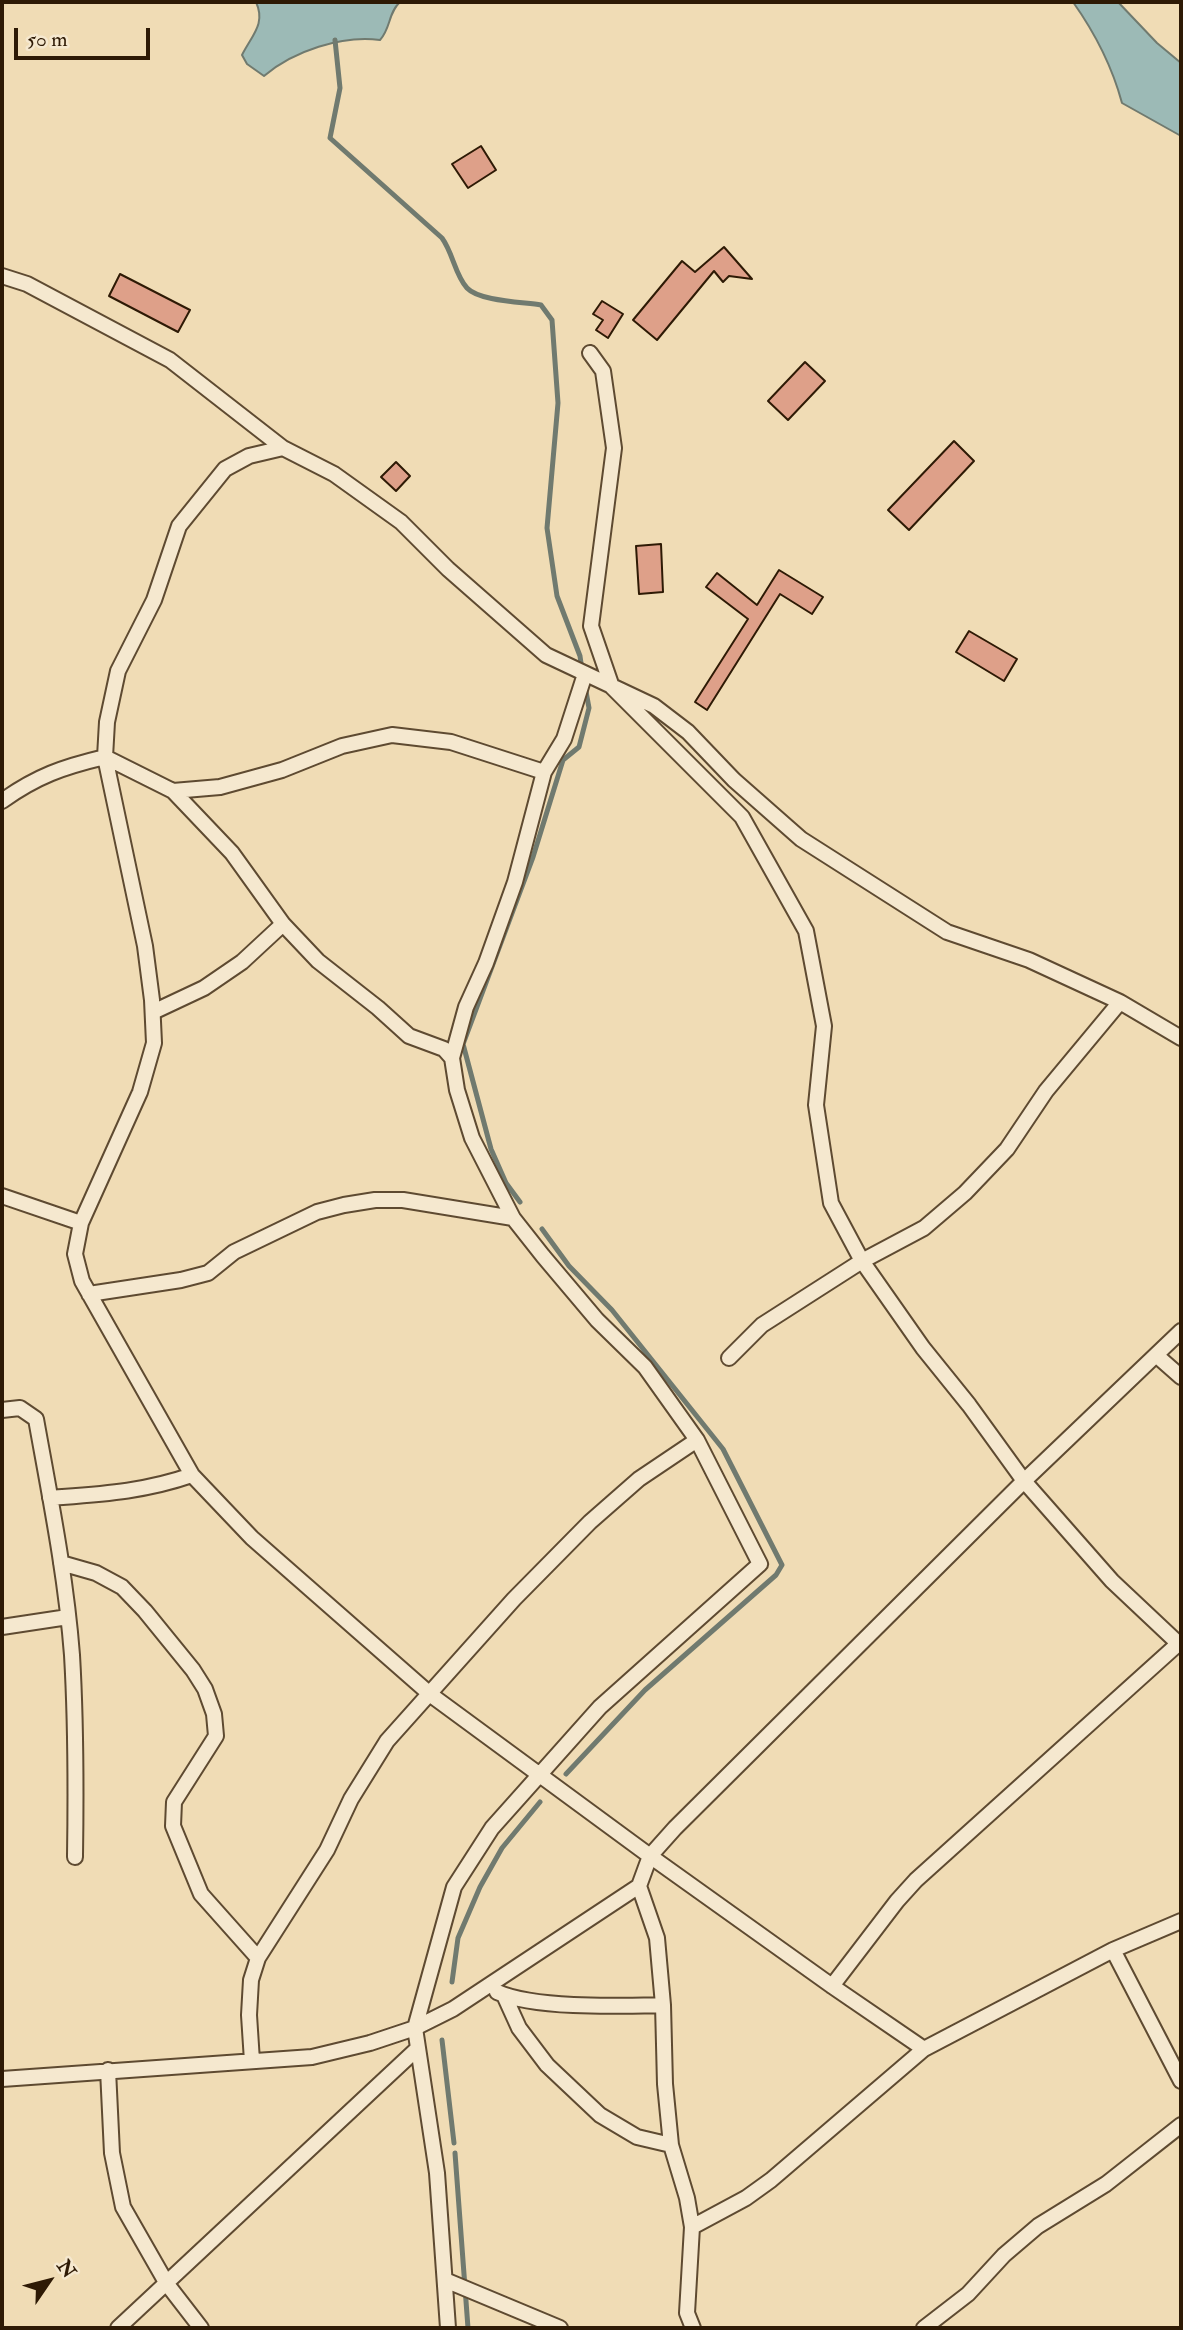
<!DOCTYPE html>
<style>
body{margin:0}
#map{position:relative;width:1183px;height:2330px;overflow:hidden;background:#f0dcb5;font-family:"IM FELL Double Pica",serif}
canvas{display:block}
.frame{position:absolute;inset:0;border:4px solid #2e1a05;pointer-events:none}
.north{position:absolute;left:14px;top:2246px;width:70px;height:70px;-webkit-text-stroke:5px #f5e8cf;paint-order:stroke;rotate:55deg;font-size:19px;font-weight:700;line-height:28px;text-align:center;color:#2e1a05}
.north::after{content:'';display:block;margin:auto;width:24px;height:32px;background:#2e1a05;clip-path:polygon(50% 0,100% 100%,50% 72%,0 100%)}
.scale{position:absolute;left:14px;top:28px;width:136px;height:32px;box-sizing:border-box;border:4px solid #2e1a05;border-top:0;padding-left:9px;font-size:21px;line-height:24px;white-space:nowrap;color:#2e1a05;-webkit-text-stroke:5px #f5e8cf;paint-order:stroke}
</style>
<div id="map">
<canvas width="1183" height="2330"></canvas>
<div class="frame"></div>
<div class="north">N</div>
<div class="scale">50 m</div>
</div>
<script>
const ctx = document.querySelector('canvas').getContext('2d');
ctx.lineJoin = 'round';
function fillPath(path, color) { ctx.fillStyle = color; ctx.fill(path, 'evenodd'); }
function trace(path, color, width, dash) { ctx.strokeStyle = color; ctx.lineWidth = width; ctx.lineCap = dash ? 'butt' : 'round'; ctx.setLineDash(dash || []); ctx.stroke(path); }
const water = new Path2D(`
 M 256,2 L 400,2 C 388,13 391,28 380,40 C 342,35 293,51 264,76 L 247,64 L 242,55 C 252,35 266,24 256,2 Z
 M 1073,2 L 1118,2 L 1157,43 L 1181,63 L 1181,136 L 1122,103 C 1112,66 1095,33 1073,2 Z`);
fillPath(water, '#9cbab6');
trace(water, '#707a6f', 2);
trace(new Path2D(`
 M 335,40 L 340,88 L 330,138 L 442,238 C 453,253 455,275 467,288 C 479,301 522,302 541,305 L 552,320 L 558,403 L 547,528 L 557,596 L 580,656 L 582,670
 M 520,1202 L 506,1183 L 491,1149 L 463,1044 L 533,857 L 563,760 L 579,747 L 589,708 L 585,686
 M 542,1229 L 569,1266 L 612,1310 L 723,1449 L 782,1565 L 776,1575 L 645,1690 L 566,1774
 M 452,1982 L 458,1938 L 480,1887 L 502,1848 L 540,1802
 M 442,2040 L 454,2143
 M 455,2153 L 468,2328`), '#707a6f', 5);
const building = new Path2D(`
 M 481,146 L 496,170 L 468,188 L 452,164 Z
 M 724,247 L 752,279 L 729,276 L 723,282 L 714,271 L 657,340 L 633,320 L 682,261 L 695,272 Z
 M 120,274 L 190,310 L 178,332 L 109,296 Z
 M 602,301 L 623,314 L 608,338 L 596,330 L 603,320 L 593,314 Z
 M 805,362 L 825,381 L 788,420 L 768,401 Z
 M 954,441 L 974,461 L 909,530 L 888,510 Z
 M 396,462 L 410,476 L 396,491 L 381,477 Z
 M 661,544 L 663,592 L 639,594 L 636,546 Z
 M 779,570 L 823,597 L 812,614 L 780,594 L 707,710 L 695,702 L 748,619 L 706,587 L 717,573 L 757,605 Z
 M 969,631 L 1017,659 L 1004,681 L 956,652 Z`);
fillPath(building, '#dea089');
trace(building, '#2e1a05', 2);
const street = new Path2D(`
 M 2,276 L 27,284 L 170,360 L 283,448 L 334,474 L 401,522 L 448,569 L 546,655 L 654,706 L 688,732 L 734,780 L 801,839 L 947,932 L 1029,960 L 1120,1002 L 1181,1038
 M 590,353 L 603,371 L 614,448 L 591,626 L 612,687 L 742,817 L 806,931 L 824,1026 L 816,1105 L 831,1203 L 862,1261 L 923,1348 L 969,1405 L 1024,1481 L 1112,1581 L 1181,1646
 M 283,448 L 249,456 L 225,469 L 179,526 L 154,600 L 118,671 L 107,722 L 105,757 L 145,946 L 152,1000 L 154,1043 L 140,1092 L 81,1223 L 75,1254 L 82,1281 L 192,1475 L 252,1538 L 431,1695 L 650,1856 L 832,1986 L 924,2049
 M 173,791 L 220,787 L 282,770 L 342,746 L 392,735 L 451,742 L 544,772
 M 2,801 C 37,776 63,767 105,757 L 173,791 L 232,853 L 283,924 L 318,961 L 378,1008 L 409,1036 L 444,1049 L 452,1058
 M 153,1012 L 204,988 L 242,962 L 283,924
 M 2,1196 L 81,1223
 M 89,1294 L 181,1280 L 208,1273 L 234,1252 L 317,1212 L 344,1205 L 375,1200 L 403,1200 L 513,1218
 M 1156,1355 L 1181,1377
 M 729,1358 L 762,1325 L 862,1261 L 924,1228 L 965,1193 L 1007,1149 L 1046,1091 L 1120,1002
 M 2,1410 L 20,1408 L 36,1419 C 50,1497 66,1576 72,1655 C 76,1723 76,1790 75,1857
 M 50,1498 C 101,1494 143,1492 192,1475
 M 61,1563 L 96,1573 L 122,1587 L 145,1611 L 193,1670 L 205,1689 L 214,1714 L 216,1736 L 174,1802 L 173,1826 L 201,1894 L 258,1958
 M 2,1627 L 68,1617
 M 639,1886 L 657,1938 L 663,2005 L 665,2084 L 671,2145 L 687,2198 L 692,2227 L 687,2313 L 693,2328
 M 1113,1950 L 1181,2081
 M 832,1986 L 897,1901 L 916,1880 L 1178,1644
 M 497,1992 C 535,2009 620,2006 663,2005
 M 504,1995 L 519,2028 L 547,2065 L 600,2115 L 637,2137 L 671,2145
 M 252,2061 L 249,2015 L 251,1980 L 258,1958 L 327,1850 L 351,1799 L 387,1741 L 514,1599 L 590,1522 L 639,1479 L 697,1440
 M 108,2070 L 112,2153 L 123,2207 L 167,2284 L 201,2328
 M 2,2079 L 312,2057 L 370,2043 L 415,2028 L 453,2009 L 639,1886 L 650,1856 L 675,1828 L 1024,1481 L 1181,1331
 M 692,2227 L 746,2198 L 771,2180 L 924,2049 L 1113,1950 L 1181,1921
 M 445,2280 L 560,2328
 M 118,2328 L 418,2048
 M 448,2328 L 437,2173 L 415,2028 L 454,1887 L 492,1828 L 600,1707 L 760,1564 L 697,1440 L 645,1367 L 597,1320 L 543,1256 L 513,1218 L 472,1138 L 457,1090 L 452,1058 L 466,1007 L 486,963 L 515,882 L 544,772 L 564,739 L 585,674
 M 924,2328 L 968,2294 L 1004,2255 L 1038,2226 L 1106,2184 L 1181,2125`);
trace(street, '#5e4a31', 18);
trace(street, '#f5e8cf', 14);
</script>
